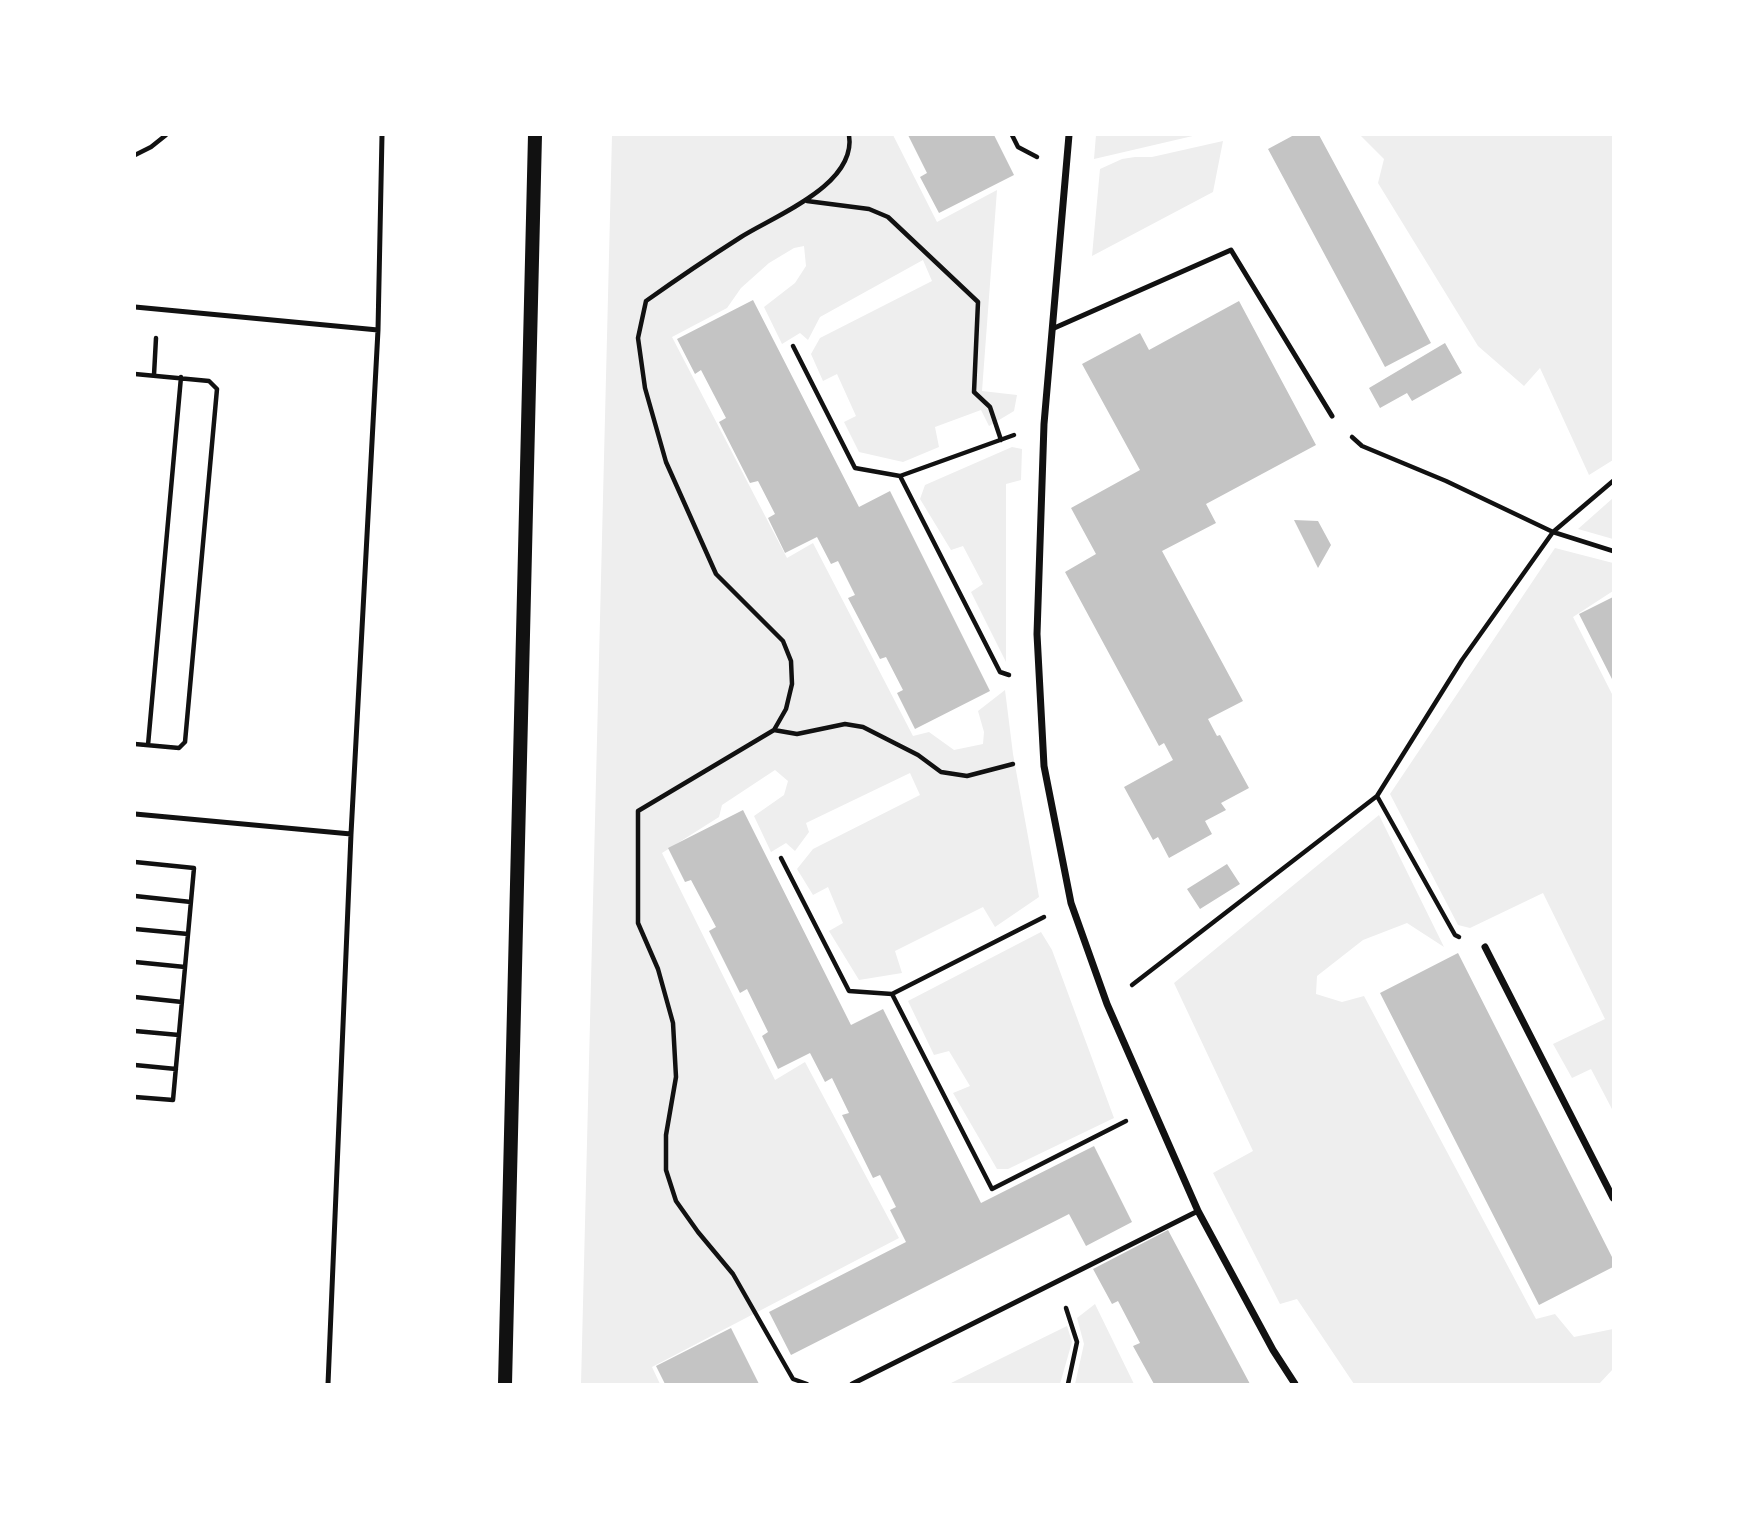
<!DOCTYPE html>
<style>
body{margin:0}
#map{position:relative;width:1748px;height:1519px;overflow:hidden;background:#fff;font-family:"Fira Sans",sans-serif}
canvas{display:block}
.frame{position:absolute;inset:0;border:136px solid #fff;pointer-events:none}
</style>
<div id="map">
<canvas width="1748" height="1519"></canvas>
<div class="frame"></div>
</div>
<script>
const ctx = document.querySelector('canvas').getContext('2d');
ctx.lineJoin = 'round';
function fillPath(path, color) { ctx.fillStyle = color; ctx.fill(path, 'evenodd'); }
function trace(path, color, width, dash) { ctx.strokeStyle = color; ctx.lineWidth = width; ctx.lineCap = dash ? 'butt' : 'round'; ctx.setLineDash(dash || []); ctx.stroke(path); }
fillPath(new Path2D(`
 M 612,135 L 893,135 L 937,222 L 997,190 L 982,391 L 1017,395 L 1014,411 L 989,426 L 981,410 L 935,427 L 939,447 L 903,462 L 859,452 L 844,422 L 856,416 L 837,374 L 823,381 L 811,354 L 820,338 L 932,281 L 923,260 L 820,317 L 808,340 L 800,333 L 782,344 L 764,307 L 795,283 L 806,266 L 804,246 L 794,248 L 769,263 L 741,288 L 727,308 L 672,337 L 787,558 L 813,543 L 913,736 L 929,732 L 954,750 L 983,744 L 984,732 L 978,711 L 1005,690 L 1013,754 L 1039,897 L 995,927 L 983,907 L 895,951 L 902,973 L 859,980 L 829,931 L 843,923 L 828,887 L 813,895 L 797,869 L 813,849 L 920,795 L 910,773 L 806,823 L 809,832 L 795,851 L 786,843 L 771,852 L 754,816 L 784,795 L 788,781 L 775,770 L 722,805 L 719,817 L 662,853 L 775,1080 L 805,1062 L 899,1238 L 652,1367 L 660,1384 L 581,1384 Z
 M 1096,135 L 1197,135 L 1094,159 Z
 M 1360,135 L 1613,135 L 1613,460 L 1589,475 L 1540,368 L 1524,386 L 1478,346 L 1378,183 L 1384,159 Z
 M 1223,141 L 1213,192 L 1092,256 L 1100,169 L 1122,159 L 1135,157 L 1152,157 Z
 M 1012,447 L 1022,449 L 1021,480 L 1006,484 L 1006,662 L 971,592 L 983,584 L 963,546 L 951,550 L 920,499 L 925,485 Z
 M 1613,498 L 1613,539 L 1578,529 Z
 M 1555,548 L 1613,563 L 1613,591 L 1573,617 L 1613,696 L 1613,1111 L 1591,1069 L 1572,1078 L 1553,1044 L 1605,1019 L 1543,893 L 1470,928 L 1458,925 L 1390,794 Z
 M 1379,815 L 1444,947 L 1407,923 L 1363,940 L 1317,976 L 1316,994 L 1342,1002 L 1364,996 L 1536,1319 L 1555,1314 L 1574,1337 L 1613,1329 L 1613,1369 L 1599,1384 L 1354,1384 L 1297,1299 L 1280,1304 L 1213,1173 L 1253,1151 L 1174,983 Z
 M 1041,932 L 1052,950 L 1114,1118 L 1008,1169 L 997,1169 L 953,1093 L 970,1086 L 949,1051 L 934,1055 L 908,1001 Z
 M 1095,1304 L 1134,1384 L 1075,1384 L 1084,1344 L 1077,1318 Z
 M 1067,1326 L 1072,1342 L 1060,1384 L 949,1384 Z`), '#eee');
fillPath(new Path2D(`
 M 908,135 L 994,135 L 1014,175 L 939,213 L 920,177 L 927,173 Z
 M 1294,135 L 1319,135 L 1431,343 L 1385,367 L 1268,149 Z
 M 753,300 L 859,507 L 890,491 L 990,691 L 915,729 L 897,693 L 903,690 L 886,657 L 880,659 L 848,598 L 855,595 L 838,561 L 831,564 L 817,537 L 785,553 L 768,518 L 775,514 L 758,481 L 750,483 L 719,422 L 726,418 L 701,370 L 695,374 L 677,339 Z
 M 1239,301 L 1316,445 L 1206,504 L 1216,523 L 1162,551 L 1243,701 L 1208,719 L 1217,736 L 1220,735 L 1249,788 L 1221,803 L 1226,810 L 1205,821 L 1212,834 L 1169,858 L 1158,837 L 1153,840 L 1124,787 L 1173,760 L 1164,743 L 1159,746 L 1065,572 L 1096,554 L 1071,508 L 1140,470 L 1082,364 L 1140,333 L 1149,350 Z
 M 1445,343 L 1462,373 L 1412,401 L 1407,393 L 1380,408 L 1369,388 Z
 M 1294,520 L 1318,521 L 1331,545 L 1318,568 Z
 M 1613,597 L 1613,681 L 1579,614 Z
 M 743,810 L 851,1025 L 883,1009 L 981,1203 L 1094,1146 L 1132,1222 L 1086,1246 L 1069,1214 L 791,1355 L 769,1312 L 906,1242 L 890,1210 L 896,1207 L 880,1175 L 873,1178 L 842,1115 L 849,1113 L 832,1078 L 825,1082 L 810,1053 L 778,1069 L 762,1036 L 768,1032 L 747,989 L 740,993 L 709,931 L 716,927 L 691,880 L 685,882 L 668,848 Z
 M 1227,864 L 1240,884 L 1200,909 L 1187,889 Z
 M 1458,953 L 1613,1259 L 1613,1267 L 1539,1305 L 1380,993 Z
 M 1168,1230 L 1250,1384 L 1154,1384 L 1133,1346 L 1140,1343 L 1118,1301 L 1112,1304 L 1093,1269 Z
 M 731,1328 L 759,1384 L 665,1384 L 656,1366 Z`), '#c4c4c4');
trace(new Path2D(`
 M 1012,135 L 1018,147 L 1037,157
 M 135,155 L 151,147 L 166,135
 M 807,201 L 869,209 L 888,217 L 978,302 L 974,392 L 990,407 L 1001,440
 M 793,346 L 855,468 L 900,476 L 1000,672 L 1009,675
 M 135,374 L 209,381 L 217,389 L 185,742 L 179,748 L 135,744
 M 154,375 L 156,338
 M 1352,437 L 1362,446 L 1446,481 L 1553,532 L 1613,551
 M 900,476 L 1014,435
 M 774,730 L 797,734 L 845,724 L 863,727 L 918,755 L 941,772 L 967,776 L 1013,764
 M 148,745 L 181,377
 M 1377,796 L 1455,935 L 1459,937
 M 781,858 L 849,991 L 892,994 L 992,1189 L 1126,1121
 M 135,862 L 194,868 L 173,1100 L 135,1097
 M 135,896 L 191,902
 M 135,929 L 188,934
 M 135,962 L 185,967
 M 1132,985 L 1377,796 L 1462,660 L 1553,532 L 1613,481
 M 892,994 L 1044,917
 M 135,997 L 182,1002
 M 135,1031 L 179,1035
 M 135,1065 L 176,1069
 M 1066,1308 L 1077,1342 L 1068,1384
 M 807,1384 L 793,1379 L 733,1274 L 698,1232 L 676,1201 L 666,1170 L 666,1135 L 676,1077 L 673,1023 L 658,969 L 638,923 L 638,811 L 774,730 L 786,709 L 792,684 L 791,661 L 783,641 L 716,574 L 666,462 L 645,388 L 638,338 L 646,301 C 677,279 708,258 741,237 C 774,216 857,185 849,135`), '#111', 4.5);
trace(new Path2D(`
 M 135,307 L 378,330
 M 1052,329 L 1231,250 L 1332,416
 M 135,814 L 351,834
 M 328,1384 L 351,834 L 378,330 L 382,135
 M 852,1384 L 1198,1211`), '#111', 5);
trace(new Path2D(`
 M 1069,135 L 1044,424 L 1037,634 L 1044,766 L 1071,903 L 1107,1004 L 1198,1211 L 1273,1350 L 1295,1384
 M 1485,947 L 1613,1198`), '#111', 7);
trace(new Path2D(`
 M 505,1384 L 535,135`), '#111', 14);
</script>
